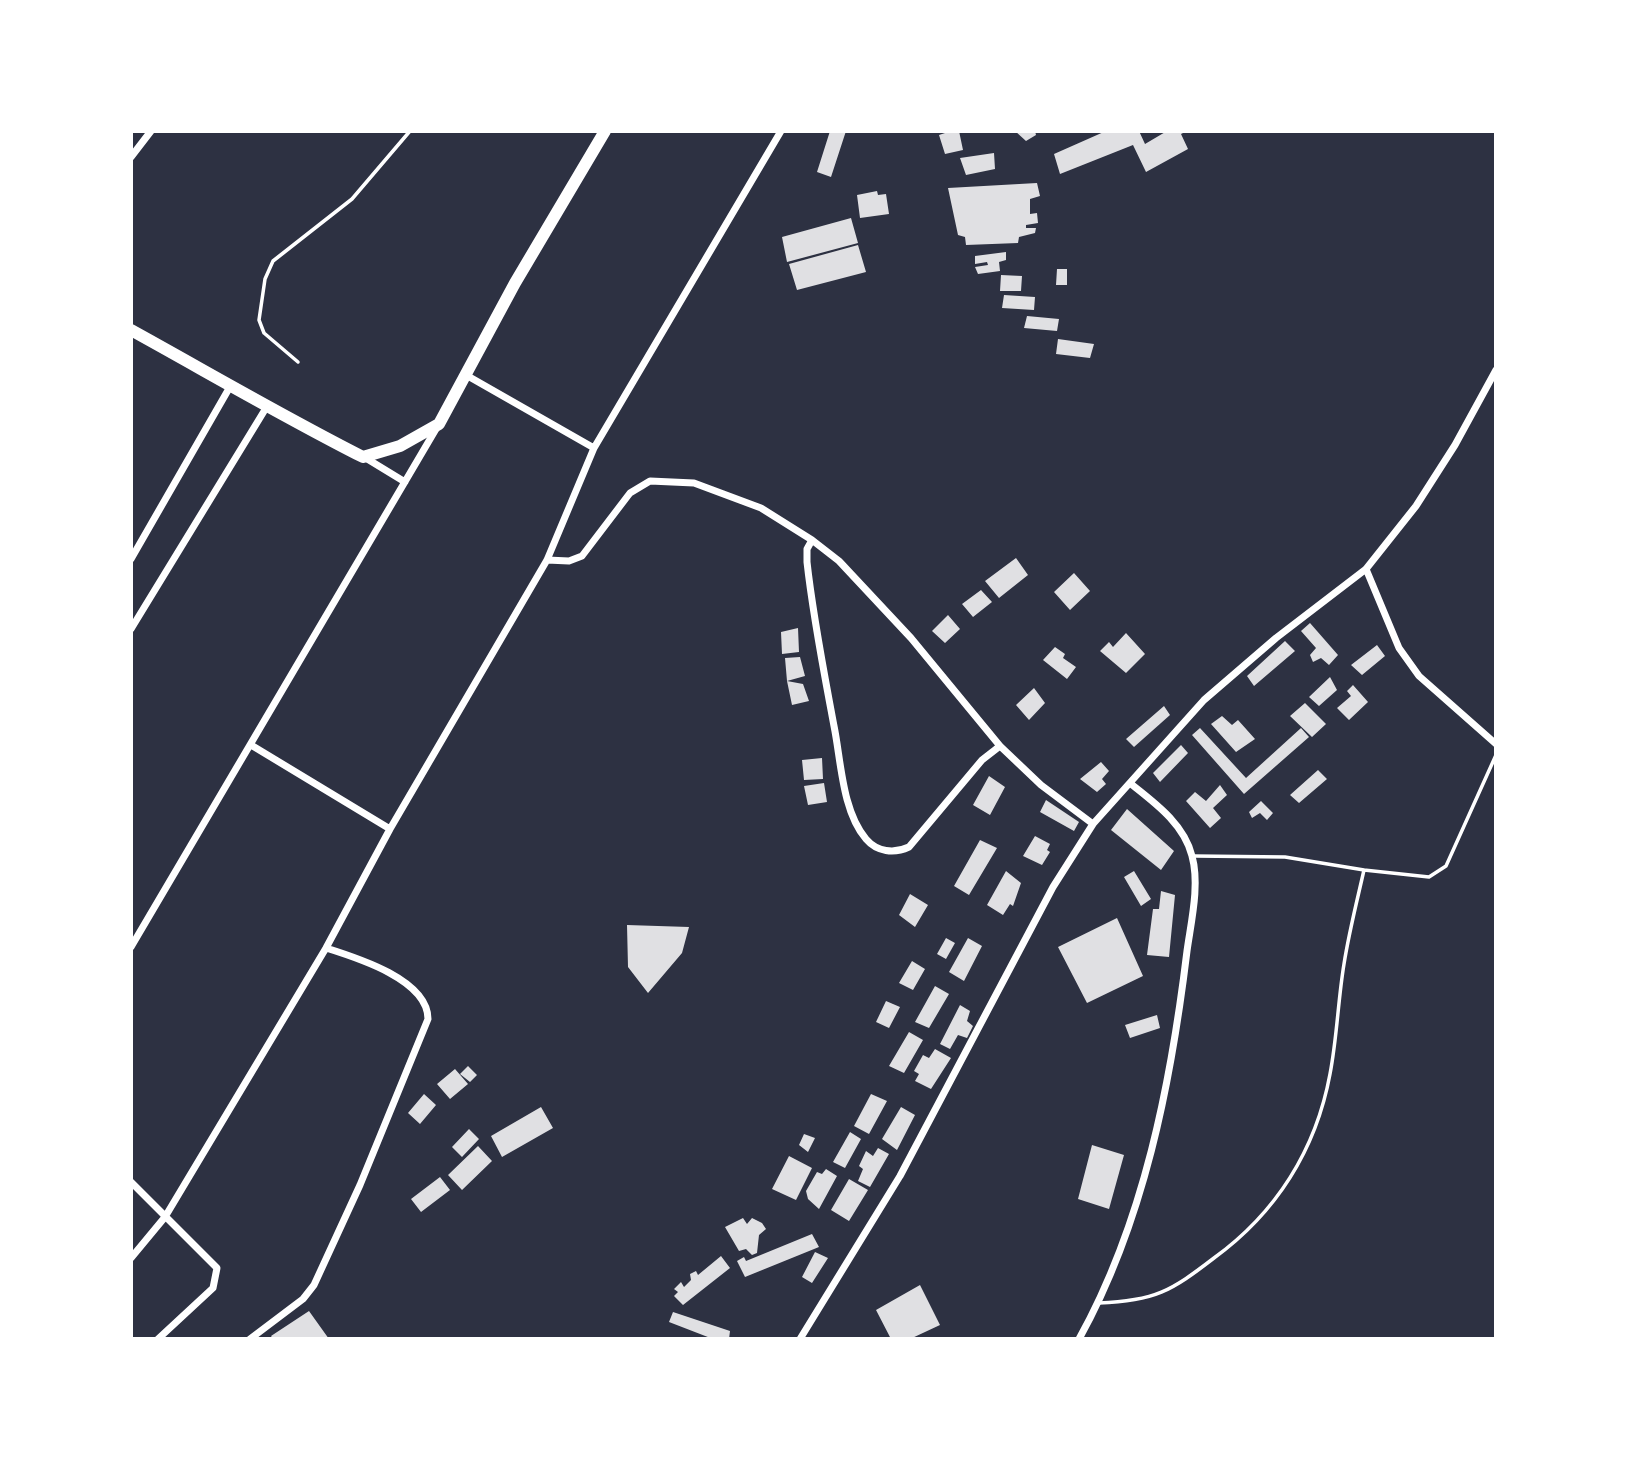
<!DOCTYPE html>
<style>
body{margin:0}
#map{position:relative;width:1627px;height:1470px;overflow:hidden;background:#2d3142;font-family:Arial,sans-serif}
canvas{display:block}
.frame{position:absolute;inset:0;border:133px solid #fff;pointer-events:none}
</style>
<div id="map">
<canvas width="1627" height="1470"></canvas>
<div class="frame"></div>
</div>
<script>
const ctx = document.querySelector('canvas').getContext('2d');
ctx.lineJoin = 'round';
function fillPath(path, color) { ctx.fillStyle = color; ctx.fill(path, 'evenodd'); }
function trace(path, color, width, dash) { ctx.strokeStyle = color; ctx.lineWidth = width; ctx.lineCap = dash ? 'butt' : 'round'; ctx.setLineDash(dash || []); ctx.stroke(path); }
fillPath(new Path2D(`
 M 830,131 L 846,131 L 831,177 L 817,172 Z
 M 951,131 L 959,131 L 963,150 L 945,154 L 939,135 Z
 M 1015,131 L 1035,131 L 1036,135 L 1026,141 Z
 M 1106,131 L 1139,131 L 1145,144 L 1167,131 L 1187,131 L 1181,134 L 1188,149 L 1146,172 L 1133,145 L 1060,174 L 1054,154 Z
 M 994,153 L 995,169 L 966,175 L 960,158 Z
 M 1037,183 L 1040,196 L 1030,199 L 1030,214 L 1037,213 L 1038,223 L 1026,225 L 1026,228 L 1036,228 L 1035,233 L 1019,237 L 1018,243 L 966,245 L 965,237 L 958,235 L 948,188 Z
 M 877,191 L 878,195 L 886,194 L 889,214 L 860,218 L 857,195 Z
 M 851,218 L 858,243 L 787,262 L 782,237 Z
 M 858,245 L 866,272 L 797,290 L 789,264 Z
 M 1006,252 L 1006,260 L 999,262 L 1000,271 L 978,274 L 975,267 L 988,265 L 987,262 L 975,264 L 975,256 Z
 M 1057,269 L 1067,269 L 1067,285 L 1056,285 Z
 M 1001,275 L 1022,276 L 1021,291 L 1000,291 Z
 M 1004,295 L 1035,297 L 1034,310 L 1002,308 Z
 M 1027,316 L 1059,319 L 1057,331 L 1024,328 Z
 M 1058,339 L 1094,344 L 1090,358 L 1056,354 Z
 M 1016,558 L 1028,575 L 999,598 L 985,581 Z
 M 1074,573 L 1090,591 L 1070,610 L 1054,592 Z
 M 981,590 L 992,602 L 973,617 L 962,604 Z
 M 948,615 L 960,629 L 945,643 L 932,631 Z
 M 1310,623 L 1338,655 L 1329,665 L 1321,658 L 1313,662 L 1310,655 L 1316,648 L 1301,631 Z
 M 798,628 L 799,652 L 782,654 L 781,632 Z
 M 1126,633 L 1145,654 L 1126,673 L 1100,651 L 1109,642 L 1113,647 Z
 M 1285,641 L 1295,651 L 1254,686 L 1247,676 Z
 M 1377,645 L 1385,656 L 1362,675 L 1351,665 Z
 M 1055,647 L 1065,654 L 1063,658 L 1076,667 L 1067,679 L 1043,660 Z
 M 800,657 L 805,676 L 787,681 L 785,658 Z
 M 1330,677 L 1337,690 L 1319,706 L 1309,697 Z
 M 787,681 L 803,684 L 809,701 L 792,705 Z
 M 1353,685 L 1368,702 L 1349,720 L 1337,708 L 1351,696 L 1347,691 Z
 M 1034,688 L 1045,703 L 1029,720 L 1016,705 Z
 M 1305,703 L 1326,724 L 1312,737 L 1290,716 Z
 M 1164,706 L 1170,715 L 1134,747 L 1126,739 Z
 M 1222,716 L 1232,725 L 1238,720 L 1255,739 L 1236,752 L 1211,724 Z
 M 1200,728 L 1246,778 L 1301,728 L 1309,737 L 1244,794 L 1192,735 Z
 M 1181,745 L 1188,753 L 1160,782 L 1153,773 Z
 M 822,758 L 823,779 L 804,780 L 802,760 Z
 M 1101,762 L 1109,771 L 1102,779 L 1106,784 L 1097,792 L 1080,779 Z
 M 1318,770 L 1327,779 L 1299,803 L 1290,795 Z
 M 989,776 L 1005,787 L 990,815 L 973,805 Z
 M 824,783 L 827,802 L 808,805 L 804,786 Z
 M 1220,785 L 1227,795 L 1213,808 L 1221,818 L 1210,828 L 1186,801 L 1195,792 L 1206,801 Z
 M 1046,800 L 1079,822 L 1074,831 L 1040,812 Z
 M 1261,801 L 1273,813 L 1267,820 L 1260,813 L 1252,818 L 1249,812 Z
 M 1127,809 L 1174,851 L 1161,870 L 1111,830 Z
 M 1035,836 L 1050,844 L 1047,850 L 1050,852 L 1042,865 L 1023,856 Z
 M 980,840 L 997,848 L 969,895 L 954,886 Z
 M 1006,871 L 1021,883 L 1013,906 L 1010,904 L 1003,915 L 987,905 Z
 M 1134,871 L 1151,899 L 1141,906 L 1124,877 Z
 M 1161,891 L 1175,895 L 1169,957 L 1147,955 L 1153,909 L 1159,909 Z
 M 910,894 L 928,905 L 915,927 L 899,915 Z
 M 1117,918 L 1143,976 L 1087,1003 L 1058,947 Z
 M 627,925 L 689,927 L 682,953 L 648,993 L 628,967 Z
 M 946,938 L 955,943 L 946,959 L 937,954 Z
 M 968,938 L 982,946 L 964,981 L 949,972 Z
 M 912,961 L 925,969 L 913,990 L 899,983 Z
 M 935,986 L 949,994 L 929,1028 L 915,1022 Z
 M 886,1001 L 900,1007 L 889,1028 L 876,1022 Z
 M 960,1005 L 970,1011 L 967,1021 L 973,1026 L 967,1038 L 958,1035 L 950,1049 L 940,1044 Z
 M 1157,1015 L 1160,1028 L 1130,1038 L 1125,1025 Z
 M 909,1032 L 923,1040 L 904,1073 L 889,1066 Z
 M 935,1049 L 951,1058 L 931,1089 L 915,1081 L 919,1074 L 914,1071 L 923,1055 L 929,1058 Z
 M 468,1066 L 477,1075 L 470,1082 L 460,1074 Z
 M 455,1069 L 468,1084 L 450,1099 L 437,1084 Z
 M 424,1094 L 436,1105 L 420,1124 L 408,1113 Z
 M 871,1094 L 887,1101 L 869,1134 L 854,1126 Z
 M 541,1107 L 553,1128 L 502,1157 L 491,1136 Z
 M 901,1107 L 915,1115 L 897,1150 L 882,1139 Z
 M 469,1129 L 479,1139 L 462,1157 L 452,1147 Z
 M 850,1132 L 861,1139 L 845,1168 L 833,1162 Z
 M 804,1134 L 815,1138 L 808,1152 L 799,1145 Z
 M 1092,1145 L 1124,1155 L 1109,1209 L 1078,1199 Z
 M 478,1146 L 492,1161 L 462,1190 L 448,1175 Z
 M 878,1148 L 889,1154 L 870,1187 L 858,1181 L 863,1169 L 859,1166 L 866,1151 L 873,1156 Z
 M 789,1156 L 812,1168 L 796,1200 L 772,1189 Z
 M 826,1169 L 837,1176 L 819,1209 L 808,1199 L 806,1191 L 817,1172 L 822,1174 Z
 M 440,1177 L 450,1190 L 421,1212 L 411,1199 Z
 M 849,1179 L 868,1190 L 849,1221 L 831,1210 Z
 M 743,1218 L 747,1224 L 752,1218 L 762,1223 L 766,1229 L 759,1235 L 757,1253 L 752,1255 L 746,1249 L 739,1251 L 725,1227 Z
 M 812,1234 L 819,1247 L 745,1277 L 737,1261 L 744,1257 L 746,1261 Z
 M 815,1252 L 828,1258 L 812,1283 L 802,1277 Z
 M 721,1256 L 730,1268 L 683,1305 L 674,1296 L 678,1292 L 674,1289 L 681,1282 L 684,1287 L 691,1280 L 690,1274 L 696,1271 L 698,1275 Z
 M 920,1285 L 940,1325 L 910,1339 L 891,1339 L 876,1310 Z
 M 309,1311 L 329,1339 L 273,1339 L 271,1336 Z
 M 673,1312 L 730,1331 L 729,1339 L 713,1339 L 669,1322 Z`), '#e0e0e3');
trace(new Path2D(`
 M 298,362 L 264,333 L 259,320 L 265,279 L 273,261 L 352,199 L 410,131
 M 1364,870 L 1429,877 L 1446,866 L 1496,755
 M 1099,1303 C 1155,1301 1171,1291 1214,1258 C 1276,1213 1316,1150 1330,1074 C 1337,1038 1338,1000 1344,964 C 1349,932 1357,901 1364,870 L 1285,857 L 1194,856`), '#fff', 3.5);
trace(new Path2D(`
 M 131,157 L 151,131
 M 466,375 L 594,448
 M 364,457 L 405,482
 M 812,540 L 807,549 L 807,562 C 813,617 824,672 834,726 C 841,760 842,811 866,839 C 877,852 894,854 909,847 L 982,760 L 1000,746
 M 131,559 L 231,385
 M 547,560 L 569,561 L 582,556 L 630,493 L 650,481 L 694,483 L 761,508 L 812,540 L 839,561 L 911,638 L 1000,746 L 1041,785 L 1093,824
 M 1366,569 L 1399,648 L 1419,676 L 1496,744
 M 131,629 L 266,408
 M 251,745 L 390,829
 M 131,947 L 436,429
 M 131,1182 L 217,1268 L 213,1288 L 158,1339
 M 131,1258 L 165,1217 L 326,948 L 390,829 L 547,560 L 594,448 L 781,131
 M 250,1339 L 303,1299 L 314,1285 L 360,1185 L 428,1019 C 428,980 358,958 326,948
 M 800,1339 L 900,1176 L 1053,887 L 1093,824 L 1204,700 L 1276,638 L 1366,569 L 1416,506 L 1455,445 L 1496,370
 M 1079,1339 C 1144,1222 1171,1083 1187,951 C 1191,922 1200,885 1192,856 C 1184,824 1155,803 1131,784`), '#fff', 7);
trace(new Path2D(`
 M 131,330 C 209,373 284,417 363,457 L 400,446 L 439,424 L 515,283 L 605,131`), '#fff', 12);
</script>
